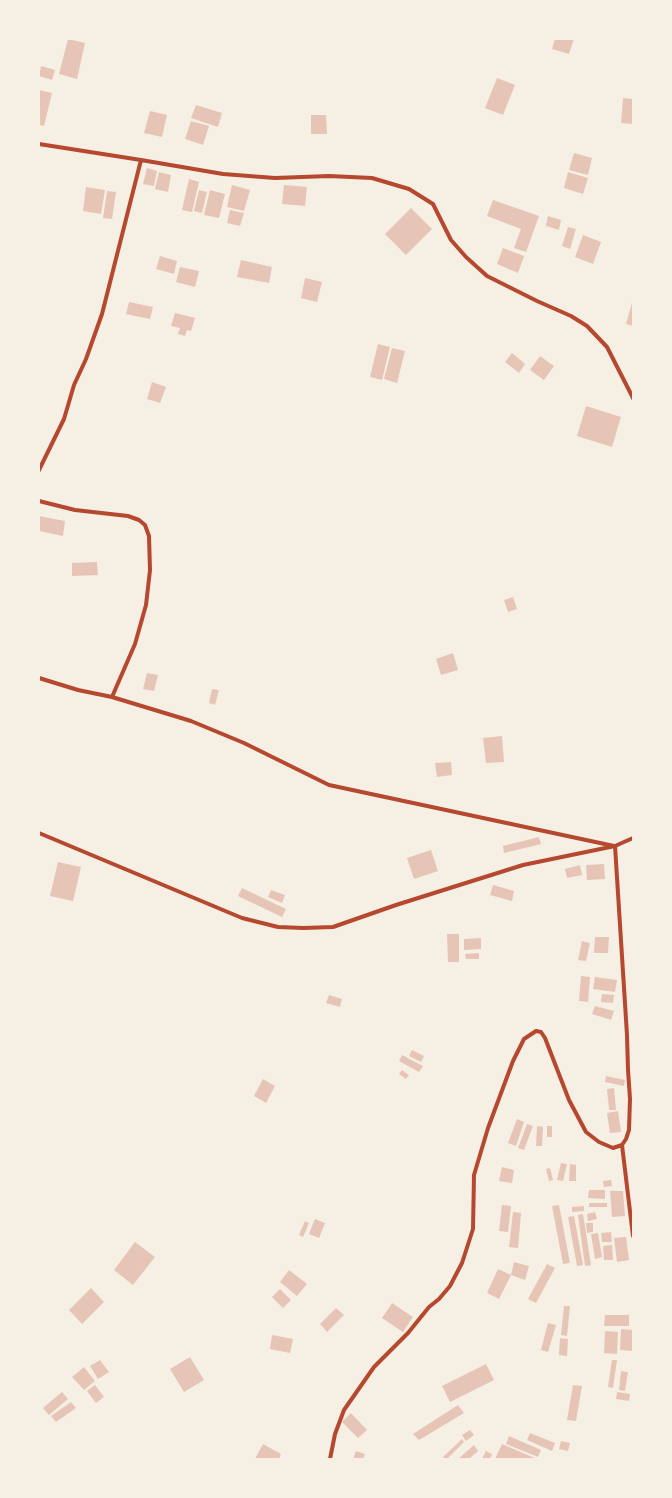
<!DOCTYPE html>
<style>
body{margin:0}
#map{position:relative;width:672px;height:1498px;overflow:hidden;background:#f6efe4;font-family:Karla,sans-serif}
canvas{display:block}
.frame{position:absolute;inset:0;border:40px solid #f6efe4;pointer-events:none}
</style>
<div id="map">
<canvas width="672" height="1498"></canvas>
<div class="frame"></div>
</div>
<script>
const ctx = document.querySelector('canvas').getContext('2d');
ctx.lineJoin = 'round';
function fillPath(path, color) { ctx.fillStyle = color; ctx.fill(path, 'evenodd'); }
function trace(path, color, width, dash) { ctx.strokeStyle = color; ctx.lineWidth = width; ctx.lineCap = dash ? 'butt' : 'round'; ctx.setLineDash(dash || []); ctx.stroke(path); }
fillPath(new Path2D(`
 M 68,39 L 85,43 L 77,79 L 59,74 Z
 M 555,39 L 574,39 L 569,54 L 552,49 Z
 M 41,66 L 55,70 L 52,80 L 39,76 Z
 M 497,78 L 515,85 L 503,115 L 485,108 Z
 M 39,90 L 52,93 L 44,126 L 39,125 Z
 M 623,98 L 633,99 L 633,124 L 621,123 Z
 M 196,105 L 222,113 L 218,127 L 191,118 Z
 M 150,111 L 167,115 L 162,137 L 144,133 Z
 M 311,115 L 326,115 L 327,134 L 311,134 Z
 M 191,121 L 209,126 L 203,145 L 185,139 Z
 M 574,153 L 592,158 L 588,175 L 569,170 Z
 M 147,168 L 157,171 L 154,186 L 143,184 Z
 M 159,172 L 171,175 L 168,192 L 155,189 Z
 M 568,172 L 588,178 L 583,194 L 564,188 Z
 M 189,179 L 199,182 L 192,212 L 182,210 Z
 M 232,185 L 250,190 L 244,211 L 227,207 Z
 M 284,185 L 307,187 L 305,206 L 282,204 Z
 M 86,187 L 105,190 L 101,214 L 83,211 Z
 M 199,190 L 207,192 L 202,213 L 194,211 Z
 M 210,190 L 225,194 L 219,218 L 204,215 Z
 M 107,191 L 116,192 L 112,219 L 103,218 Z
 M 493,200 L 539,216 L 526,252 L 514,248 L 521,229 L 487,216 Z
 M 411,208 L 432,229 L 406,255 L 385,234 Z
 M 230,210 L 244,213 L 240,226 L 227,223 Z
 M 548,216 L 561,220 L 559,230 L 546,226 Z
 M 568,227 L 576,229 L 570,249 L 562,246 Z
 M 583,235 L 601,242 L 593,264 L 575,257 Z
 M 503,248 L 524,256 L 518,273 L 497,264 Z
 M 160,256 L 177,261 L 174,274 L 156,269 Z
 M 241,260 L 272,267 L 269,283 L 237,277 Z
 M 180,267 L 199,271 L 195,287 L 176,282 Z
 M 305,278 L 322,282 L 317,302 L 301,298 Z
 M 633,299 L 633,326 L 626,324 Z
 M 129,302 L 153,307 L 150,319 L 126,314 Z
 M 175,313 L 195,318 L 191,331 L 187,330 L 185,336 L 178,334 L 180,328 L 171,326 Z
 M 378,344 L 390,347 L 382,380 L 370,377 Z
 M 392,348 L 405,351 L 397,383 L 384,379 Z
 M 512,353 L 525,364 L 519,373 L 505,362 Z
 M 540,356 L 554,366 L 544,380 L 530,370 Z
 M 152,382 L 166,387 L 160,403 L 147,399 Z
 M 586,406 L 621,417 L 612,447 L 577,436 Z
 M 39,516 L 65,521 L 63,536 L 39,531 Z
 M 97,562 L 98,575 L 72,576 L 72,563 Z
 M 513,597 L 517,609 L 508,612 L 504,600 Z
 M 453,653 L 458,670 L 441,675 L 436,659 Z
 M 147,673 L 158,675 L 154,691 L 143,689 Z
 M 212,689 L 219,690 L 215,705 L 209,703 Z
 M 502,736 L 504,762 L 486,763 L 483,738 Z
 M 451,762 L 452,775 L 437,777 L 435,763 Z
 M 539,837 L 541,844 L 504,853 L 503,846 Z
 M 431,850 L 438,871 L 414,879 L 407,858 Z
 M 58,862 L 81,867 L 73,901 L 50,896 Z
 M 604,864 L 605,879 L 587,880 L 586,865 Z
 M 580,865 L 582,875 L 567,878 L 565,869 Z
 M 493,885 L 514,891 L 512,901 L 490,895 Z
 M 242,888 L 286,909 L 282,917 L 238,896 Z
 M 271,890 L 285,895 L 282,903 L 268,897 Z
 M 447,934 L 459,934 L 459,962 L 448,962 Z
 M 595,937 L 609,937 L 608,953 L 594,953 Z
 M 481,938 L 481,949 L 464,950 L 464,939 Z
 M 582,941 L 590,943 L 586,961 L 578,960 Z
 M 479,953 L 479,959 L 466,959 L 465,954 Z
 M 581,976 L 590,977 L 588,1002 L 579,1001 Z
 M 595,977 L 617,980 L 615,992 L 593,989 Z
 M 602,994 L 614,995 L 613,1003 L 601,1002 Z
 M 329,995 L 342,999 L 340,1007 L 326,1003 Z
 M 595,1006 L 614,1011 L 611,1020 L 592,1014 Z
 M 412,1050 L 424,1056 L 421,1062 L 409,1056 Z
 M 402,1055 L 423,1066 L 419,1072 L 399,1061 Z
 M 402,1070 L 409,1075 L 406,1079 L 399,1074 Z
 M 606,1076 L 625,1080 L 624,1086 L 605,1082 Z
 M 263,1079 L 275,1086 L 266,1103 L 254,1096 Z
 M 614,1088 L 616,1110 L 609,1110 L 607,1089 Z
 M 618,1111 L 621,1132 L 610,1133 L 607,1113 Z
 M 517,1119 L 524,1122 L 516,1146 L 508,1143 Z
 M 527,1124 L 533,1126 L 524,1150 L 518,1148 Z
 M 537,1126 L 543,1127 L 542,1146 L 536,1146 Z
 M 547,1126 L 552,1126 L 552,1137 L 547,1137 Z
 M 561,1163 L 567,1164 L 563,1181 L 557,1180 Z
 M 570,1164 L 576,1165 L 576,1181 L 569,1181 Z
 M 502,1167 L 514,1170 L 512,1183 L 499,1181 Z
 M 550,1168 L 553,1180 L 549,1181 L 546,1169 Z
 M 611,1180 L 612,1186 L 604,1187 L 603,1181 Z
 M 589,1190 L 605,1190 L 605,1199 L 588,1198 Z
 M 610,1191 L 623,1191 L 625,1216 L 612,1217 Z
 M 589,1203 L 607,1203 L 607,1207 L 589,1207 Z
 M 502,1205 L 511,1206 L 508,1232 L 499,1231 Z
 M 559,1205 L 570,1263 L 563,1264 L 552,1206 Z
 M 584,1206 L 584,1211 L 572,1212 L 572,1207 Z
 M 513,1212 L 521,1213 L 518,1248 L 509,1247 Z
 M 595,1212 L 597,1219 L 588,1221 L 587,1214 Z
 M 583,1214 L 591,1265 L 585,1266 L 578,1215 Z
 M 574,1216 L 583,1265 L 577,1266 L 568,1217 Z
 M 315,1219 L 325,1223 L 319,1238 L 309,1234 Z
 M 305,1221 L 309,1223 L 303,1237 L 299,1235 Z
 M 586,1223 L 593,1223 L 593,1232 L 587,1233 Z
 M 611,1232 L 612,1242 L 602,1242 L 601,1233 Z
 M 598,1233 L 602,1257 L 595,1259 L 591,1234 Z
 M 626,1237 L 629,1260 L 617,1262 L 614,1238 Z
 M 135,1242 L 155,1257 L 133,1285 L 114,1270 Z
 M 612,1245 L 613,1260 L 604,1260 L 603,1246 Z
 M 514,1262 L 529,1266 L 525,1280 L 511,1275 L 499,1299 L 487,1293 L 498,1269 L 511,1275 Z
 M 547,1264 L 555,1268 L 536,1303 L 528,1299 Z
 M 289,1270 L 307,1284 L 297,1296 L 280,1282 Z
 M 91,1288 L 104,1302 L 82,1324 L 69,1310 Z
 M 280,1289 L 291,1300 L 283,1308 L 272,1297 Z
 M 392,1303 L 413,1317 L 403,1332 L 382,1318 Z
 M 564,1306 L 570,1306 L 567,1336 L 561,1335 Z
 M 336,1308 L 344,1315 L 327,1332 L 320,1324 Z
 M 605,1315 L 629,1315 L 629,1326 L 604,1326 Z
 M 548,1323 L 556,1325 L 548,1352 L 541,1350 Z
 M 621,1329 L 633,1330 L 633,1351 L 620,1350 Z
 M 605,1331 L 618,1332 L 617,1354 L 604,1353 Z
 M 272,1335 L 293,1339 L 290,1353 L 270,1349 Z
 M 560,1338 L 568,1339 L 567,1356 L 559,1355 Z
 M 190,1357 L 204,1380 L 184,1392 L 170,1369 Z
 M 100,1360 L 109,1372 L 98,1379 L 90,1366 Z
 M 612,1360 L 617,1360 L 613,1388 L 608,1387 Z
 M 486,1364 L 494,1380 L 450,1402 L 442,1386 Z
 M 84,1367 L 95,1381 L 84,1390 L 72,1377 Z
 M 621,1371 L 628,1372 L 625,1391 L 619,1390 Z
 M 95,1385 L 104,1397 L 96,1403 L 87,1391 Z
 M 573,1385 L 582,1386 L 576,1421 L 567,1420 Z
 M 62,1392 L 68,1399 L 49,1415 L 43,1408 Z
 M 617,1392 L 630,1394 L 629,1401 L 616,1399 Z
 M 71,1402 L 76,1408 L 56,1422 L 51,1416 Z
 M 458,1405 L 464,1413 L 419,1440 L 413,1434 Z
 M 351,1413 L 367,1430 L 358,1438 L 342,1422 Z
 M 470,1430 L 474,1435 L 466,1441 L 462,1435 Z
 M 530,1433 L 555,1443 L 552,1451 L 527,1440 Z
 M 509,1436 L 541,1450 L 538,1457 L 506,1444 Z
 M 462,1439 L 464,1442 L 447,1459 L 444,1459 L 443,1457 Z
 M 561,1441 L 570,1443 L 568,1451 L 559,1449 Z
 M 263,1444 L 281,1454 L 279,1459 L 255,1459 Z
 M 502,1444 L 537,1459 L 495,1459 Z
 M 474,1445 L 478,1451 L 469,1459 L 458,1459 Z
 M 356,1451 L 365,1454 L 363,1459 L 353,1459 Z
 M 486,1451 L 492,1454 L 490,1459 L 482,1459 Z`), '#e6c5b7');
trace(new Path2D(`
 M 39,144 L 141,160
 M 39,470 L 64,419 L 74,385 L 86,359 L 102,314 L 141,160 L 223,174 L 275,178 L 329,176 L 372,178 L 409,189 L 433,204 L 451,240 L 466,257 L 487,276 L 537,301 L 571,316 L 587,326 L 607,347 L 633,398
 M 39,501 L 75,510 L 128,516 L 139,520 L 145,525 L 149,536 L 150,570 L 146,605 L 135,644 L 112,697
 M 39,678 L 78,690 L 112,697 L 191,721 L 244,743 L 329,785 L 614,846
 M 39,833 L 242,918 L 278,927 L 303,928 L 333,927 L 396,905 L 523,865 L 615,846
 M 622,1145 L 633,1236
 M 330,1459 L 335,1434 L 344,1410 L 374,1367 L 408,1333 L 429,1307 L 439,1299 L 450,1286 L 462,1263 L 473,1229 L 474,1175 L 488,1128 L 513,1061 L 524,1039 L 536,1031 L 541,1032 L 545,1038 L 569,1100 L 586,1132 L 599,1142 L 613,1148 L 622,1145 L 626,1139 L 629,1130 L 630,1099 L 628,1070 L 627,1035 L 615,846 L 633,838`), '#b5482f', 4);
</script>
